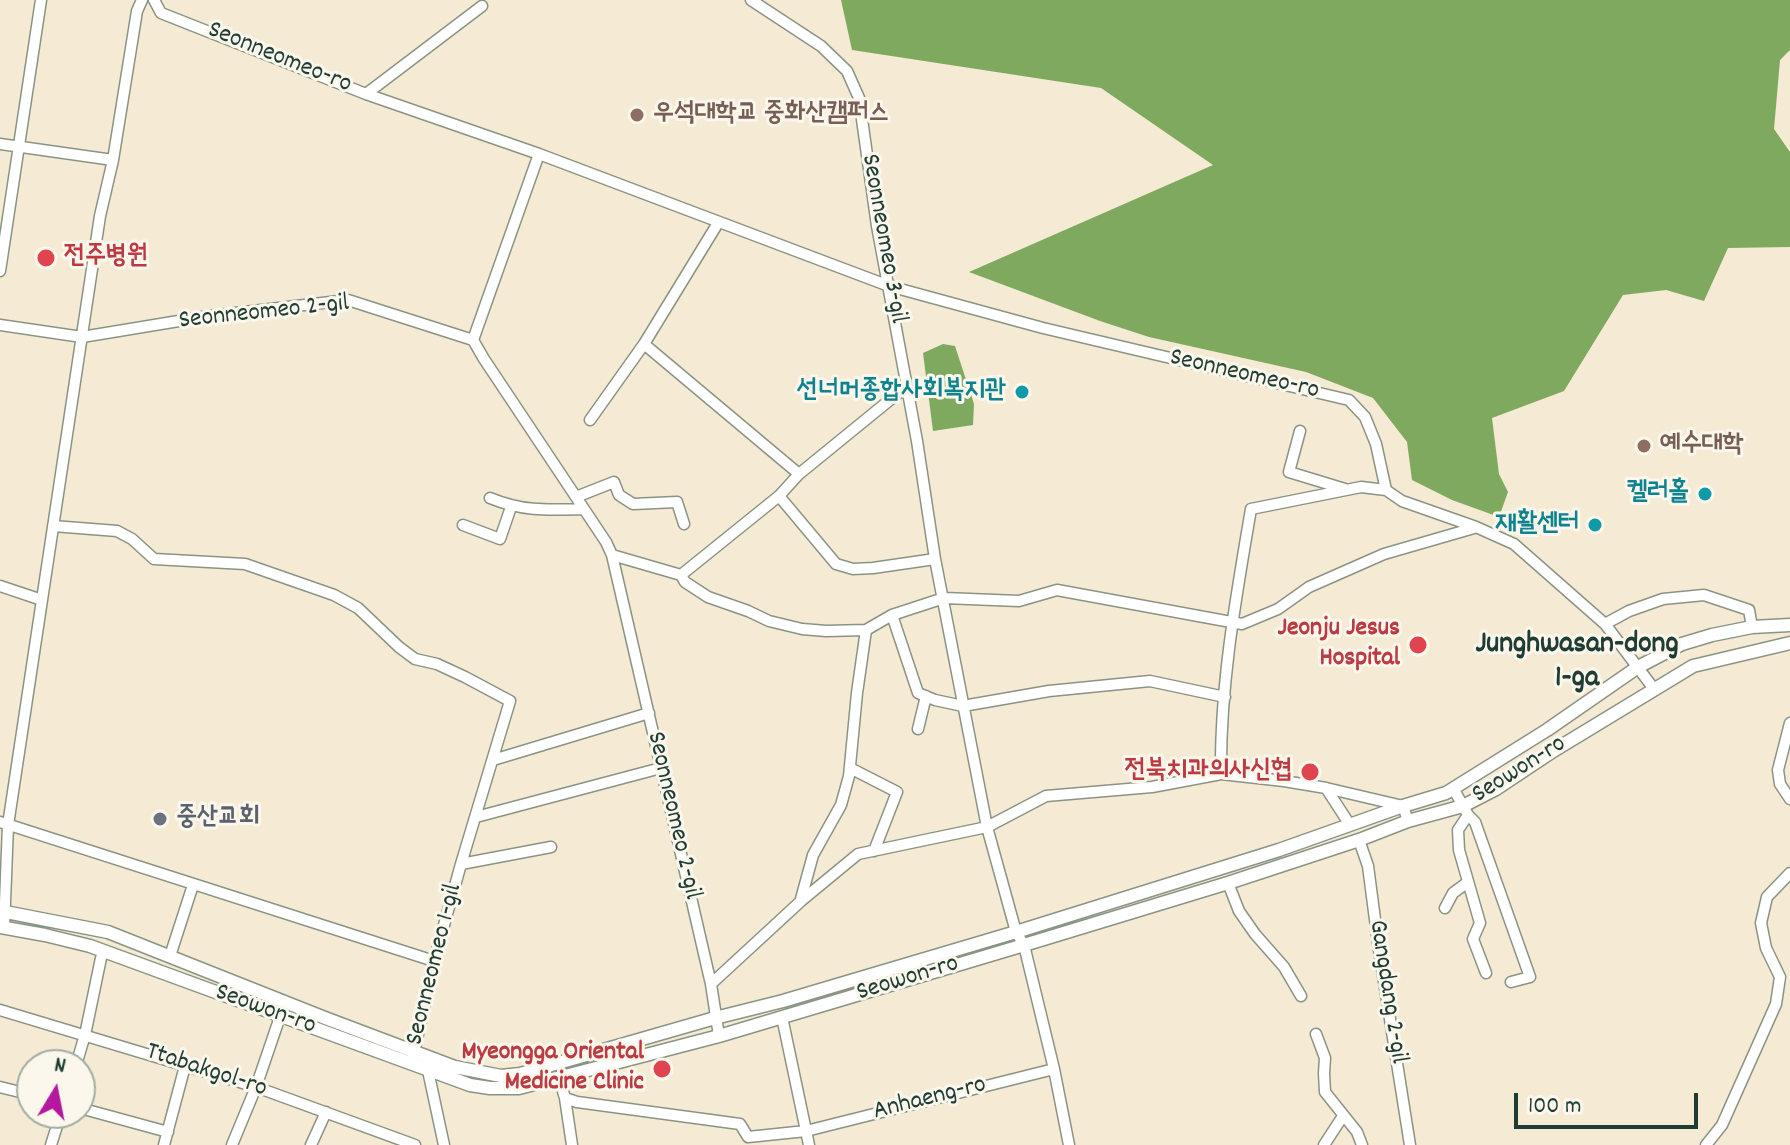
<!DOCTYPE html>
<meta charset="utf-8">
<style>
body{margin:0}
#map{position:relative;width:1790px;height:1145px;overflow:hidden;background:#f5ead4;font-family:Dekko,sans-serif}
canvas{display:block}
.north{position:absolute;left:16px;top:1049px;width:80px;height:80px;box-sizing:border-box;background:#fbf7ec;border:2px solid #a3ada2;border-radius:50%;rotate:10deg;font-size:22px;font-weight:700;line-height:32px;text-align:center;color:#1f3d34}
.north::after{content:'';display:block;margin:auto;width:28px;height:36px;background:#b5179e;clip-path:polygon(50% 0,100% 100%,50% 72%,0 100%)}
.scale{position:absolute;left:1514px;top:1093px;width:184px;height:36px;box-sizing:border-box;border:4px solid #1f3d34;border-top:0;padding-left:10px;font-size:24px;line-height:28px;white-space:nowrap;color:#1f3d34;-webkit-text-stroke:6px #fbf7ec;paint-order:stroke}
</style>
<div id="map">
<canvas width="1790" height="1145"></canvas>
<div class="north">N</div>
<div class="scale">100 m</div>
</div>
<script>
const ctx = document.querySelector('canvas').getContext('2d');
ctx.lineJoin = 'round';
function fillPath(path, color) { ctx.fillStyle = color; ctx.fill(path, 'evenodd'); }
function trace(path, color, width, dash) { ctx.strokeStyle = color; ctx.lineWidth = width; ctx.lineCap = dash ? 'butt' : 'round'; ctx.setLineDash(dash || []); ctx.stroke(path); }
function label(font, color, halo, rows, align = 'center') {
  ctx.font = font + ' Dekko,"Poor Story",sans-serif'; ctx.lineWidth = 6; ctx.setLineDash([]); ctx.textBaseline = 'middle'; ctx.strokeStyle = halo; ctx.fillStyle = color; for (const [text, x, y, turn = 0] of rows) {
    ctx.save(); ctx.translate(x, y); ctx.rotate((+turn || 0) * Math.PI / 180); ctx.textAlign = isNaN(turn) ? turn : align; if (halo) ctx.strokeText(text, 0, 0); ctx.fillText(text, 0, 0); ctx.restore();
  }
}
fillPath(new Path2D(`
 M 841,0 L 1790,0 L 1790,50 L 1780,60 L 1774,129 L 1790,152 L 1790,247 L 1728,248 L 1704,301 L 1666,290 L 1623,295 L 1564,391 L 1492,418 L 1499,474 L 1508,492 L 1499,517 L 1452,500 L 1412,480 L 1407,442 L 1373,398 L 1306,372 L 1149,337 L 1100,321 L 969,272 L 1213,165 L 1101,88 L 852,50 Z
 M 943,344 L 955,346 L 974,404 L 973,425 L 933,431 L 923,353 Z`), '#80a960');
const minor = new Path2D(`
 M 154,0 L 161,13 L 366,94 L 539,154 L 889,286 L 1043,328 L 1349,400 L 1365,417 L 1376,444 L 1386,490 L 1402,501 L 1476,527 L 1514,544 L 1605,624 L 1654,689
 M 751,0 L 821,46 L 847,71 L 859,98 L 877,226 L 917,441 L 935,559 L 987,827 L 1016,932 L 1024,945 L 1054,1069 L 1069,1145
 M 366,94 L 482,6
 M 0,144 L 113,160
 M 0,271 L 41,0
 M 0,325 L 82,337 L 209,316 L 348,300 L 473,340 L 484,359 L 606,542 L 612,555 L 711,984 L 719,1036
 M 473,340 L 539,154
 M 644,344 L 799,474
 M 590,420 L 644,344 L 718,223
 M 1300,431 L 1289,472 L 1345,489
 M 779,496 L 836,564 L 853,569 L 873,568 L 935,559
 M 576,497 L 614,482 L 619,495 L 633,504 L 677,502 L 684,524
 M 490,498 C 524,512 549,510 584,509
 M 463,525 L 500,539 L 511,507
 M 53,526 L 117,531 L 132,539 L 154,559 L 245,564 L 334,595 L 358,608 L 399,647 L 415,659 L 437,664 L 465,677 L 510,701 L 461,864 L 434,961 L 413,1057
 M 612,555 L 681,575 L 779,496 L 799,474 L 907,386
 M 681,575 L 685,582 L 708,597 L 748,611 L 769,621 L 802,629 L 826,631 L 866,630 L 892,615 L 944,598 L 1019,601 L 1057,590 L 1242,624 L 1278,609 L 1309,587 L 1384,554 L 1474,528
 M 0,586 L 42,600
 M 892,615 L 918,693 L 935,700 L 963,706 L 1049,691 L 1150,681 L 1225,697
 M 1605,624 L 1629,611 L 1663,599 L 1704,595 L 1749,610 L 1752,627
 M 1790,723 L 1778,770 L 1780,784 L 1790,799
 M 918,729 L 926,696
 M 493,760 L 649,713
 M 850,768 L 897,792 L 874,851
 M 1221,774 C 1220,685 1236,597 1251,509 L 1361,487 L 1386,490
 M 1326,788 L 1350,825
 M 1453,788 L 1468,815 L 1475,822 L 1530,977 L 1511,982
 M 1468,815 L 1458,830 L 1459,850 L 1480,923 L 1473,939 L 1486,973
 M 476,817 L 661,768
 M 0,822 L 434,961
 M 1359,840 L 1368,866 L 1379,950 L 1410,1145
 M 461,864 L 551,847
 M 1228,883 L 1239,911 L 1255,934 L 1284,967 L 1301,996
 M 801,899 L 813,855 L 841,805 L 849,776 L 857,693 L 866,630
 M 1445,908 L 1453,893 L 1468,882
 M 4,928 L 8,825 L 100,216 L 113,160 L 137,11 L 142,0
 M 170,956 L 193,885
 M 711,984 L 801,901 L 858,854 L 987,827 L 1046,796 L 1152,787 L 1221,774 L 1284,781 L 1326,788 L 1403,806 L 1408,821
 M 0,1010 L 256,1087 L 415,1145
 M 782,1017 L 809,1145
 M 1316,1034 L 1325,1058 L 1324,1073 L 1325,1092 L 1357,1132 L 1362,1145
 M 76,1065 L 85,1035 L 101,958
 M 427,1066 L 444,1145
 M 559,1078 L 565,1098 L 577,1102 L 740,1124 L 748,1137 L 806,1131 L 1054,1069
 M 0,1087 L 32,1095
 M 565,1098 L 572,1145
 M 80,1108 L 168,1132
 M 51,1145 L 61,1113
 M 164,1145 L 185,1066
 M 232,1145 L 256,1087 L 283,1008
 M 311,1145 L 326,1112
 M 1324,1145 L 1343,1116
 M 1706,1145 L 1722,1125 L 1776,1004 L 1780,977 L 1766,948 L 1761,923 L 1767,897 L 1790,873`);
const tertiary = new Path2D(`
 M 0,911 L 108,932 L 325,1018 L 455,1067 L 501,1076 L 520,1074 L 715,1018 L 783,1001 L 1016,932 L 1279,850 L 1403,806 L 1446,793 L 1547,730 L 1638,667 L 1682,644 L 1712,635 L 1752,627 L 1790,625
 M 0,927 L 45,935 L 90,946 L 470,1085 L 490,1088 L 519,1088 L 719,1036 L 1024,945 L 1228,883 L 1359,840 L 1408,821 L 1463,806 L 1496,789 L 1553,751 L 1693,666 L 1790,643`);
trace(minor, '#8a9484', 13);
trace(tertiary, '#8a9484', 15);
trace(minor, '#fff', 10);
trace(tertiary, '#fff', 12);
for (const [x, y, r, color] of [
 [637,115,8,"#8d6e63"],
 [46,258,10,"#e0444e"],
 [1022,392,8,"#0f9aa8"],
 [1644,446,8,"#8d6e63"],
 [1705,494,8,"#0f9aa8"],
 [1595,525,8,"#0f9aa8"],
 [1418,645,10,"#e0444e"],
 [1310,772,10,"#e0444e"],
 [160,819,8,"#6b7280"],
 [662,1069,10,"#e0444e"]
]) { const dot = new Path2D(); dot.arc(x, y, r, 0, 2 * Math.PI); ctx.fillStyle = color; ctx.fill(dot); trace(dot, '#fbf7ec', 3); }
label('26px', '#1f3d34', '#fbf7ec', [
 ["Seonneomeo-ro",279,59,22],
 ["Seonneomeo 3-gil",882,239,80],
 ["Seonneomeo 2-gil",264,314,-6],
 ["Seonneomeo-ro",1244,376,13],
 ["Seowon-ro",1520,771,-32],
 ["Seonneomeo 2-gil",672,816,77],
 ["Seonneomeo 1-gil",436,965,-76],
 ["Seowon-ro",908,980,-17],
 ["Gangdang 2-gil",1386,992,81],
 ["Seowon-ro",265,1011,20],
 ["Ttabakgol-ro",206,1072,18],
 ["Anhaeng-ro",930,1100,-14]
]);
label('bold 26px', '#785e54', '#fbf7ec', [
 ["우석대학교 중화산캠퍼스",653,115],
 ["예수대학",1660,446]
], 'left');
label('bold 26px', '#be3a42', '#fbf7ec', [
 ["전주병원",64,258,"left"],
 ["Jeonju Jesus",1400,630],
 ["Hospital",1400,660],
 ["전북치과의사신협",1292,772],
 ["Myeongga Oriental",644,1054],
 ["Medicine Clinic",644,1084]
], 'right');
label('bold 26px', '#0d838f', '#fbf7ec', [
 ["선너머종합사회복지관",1006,392],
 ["켈러홀",1689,494],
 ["재활센터",1579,525]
], 'right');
label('bold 26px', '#5b616d', '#fbf7ec', [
 ["중산교회",176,819]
], 'left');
label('bold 30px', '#1f3d34', '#fbf7ec', [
 ["Junghwasan-dong",1577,647],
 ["1-ga",1577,681]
]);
</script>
